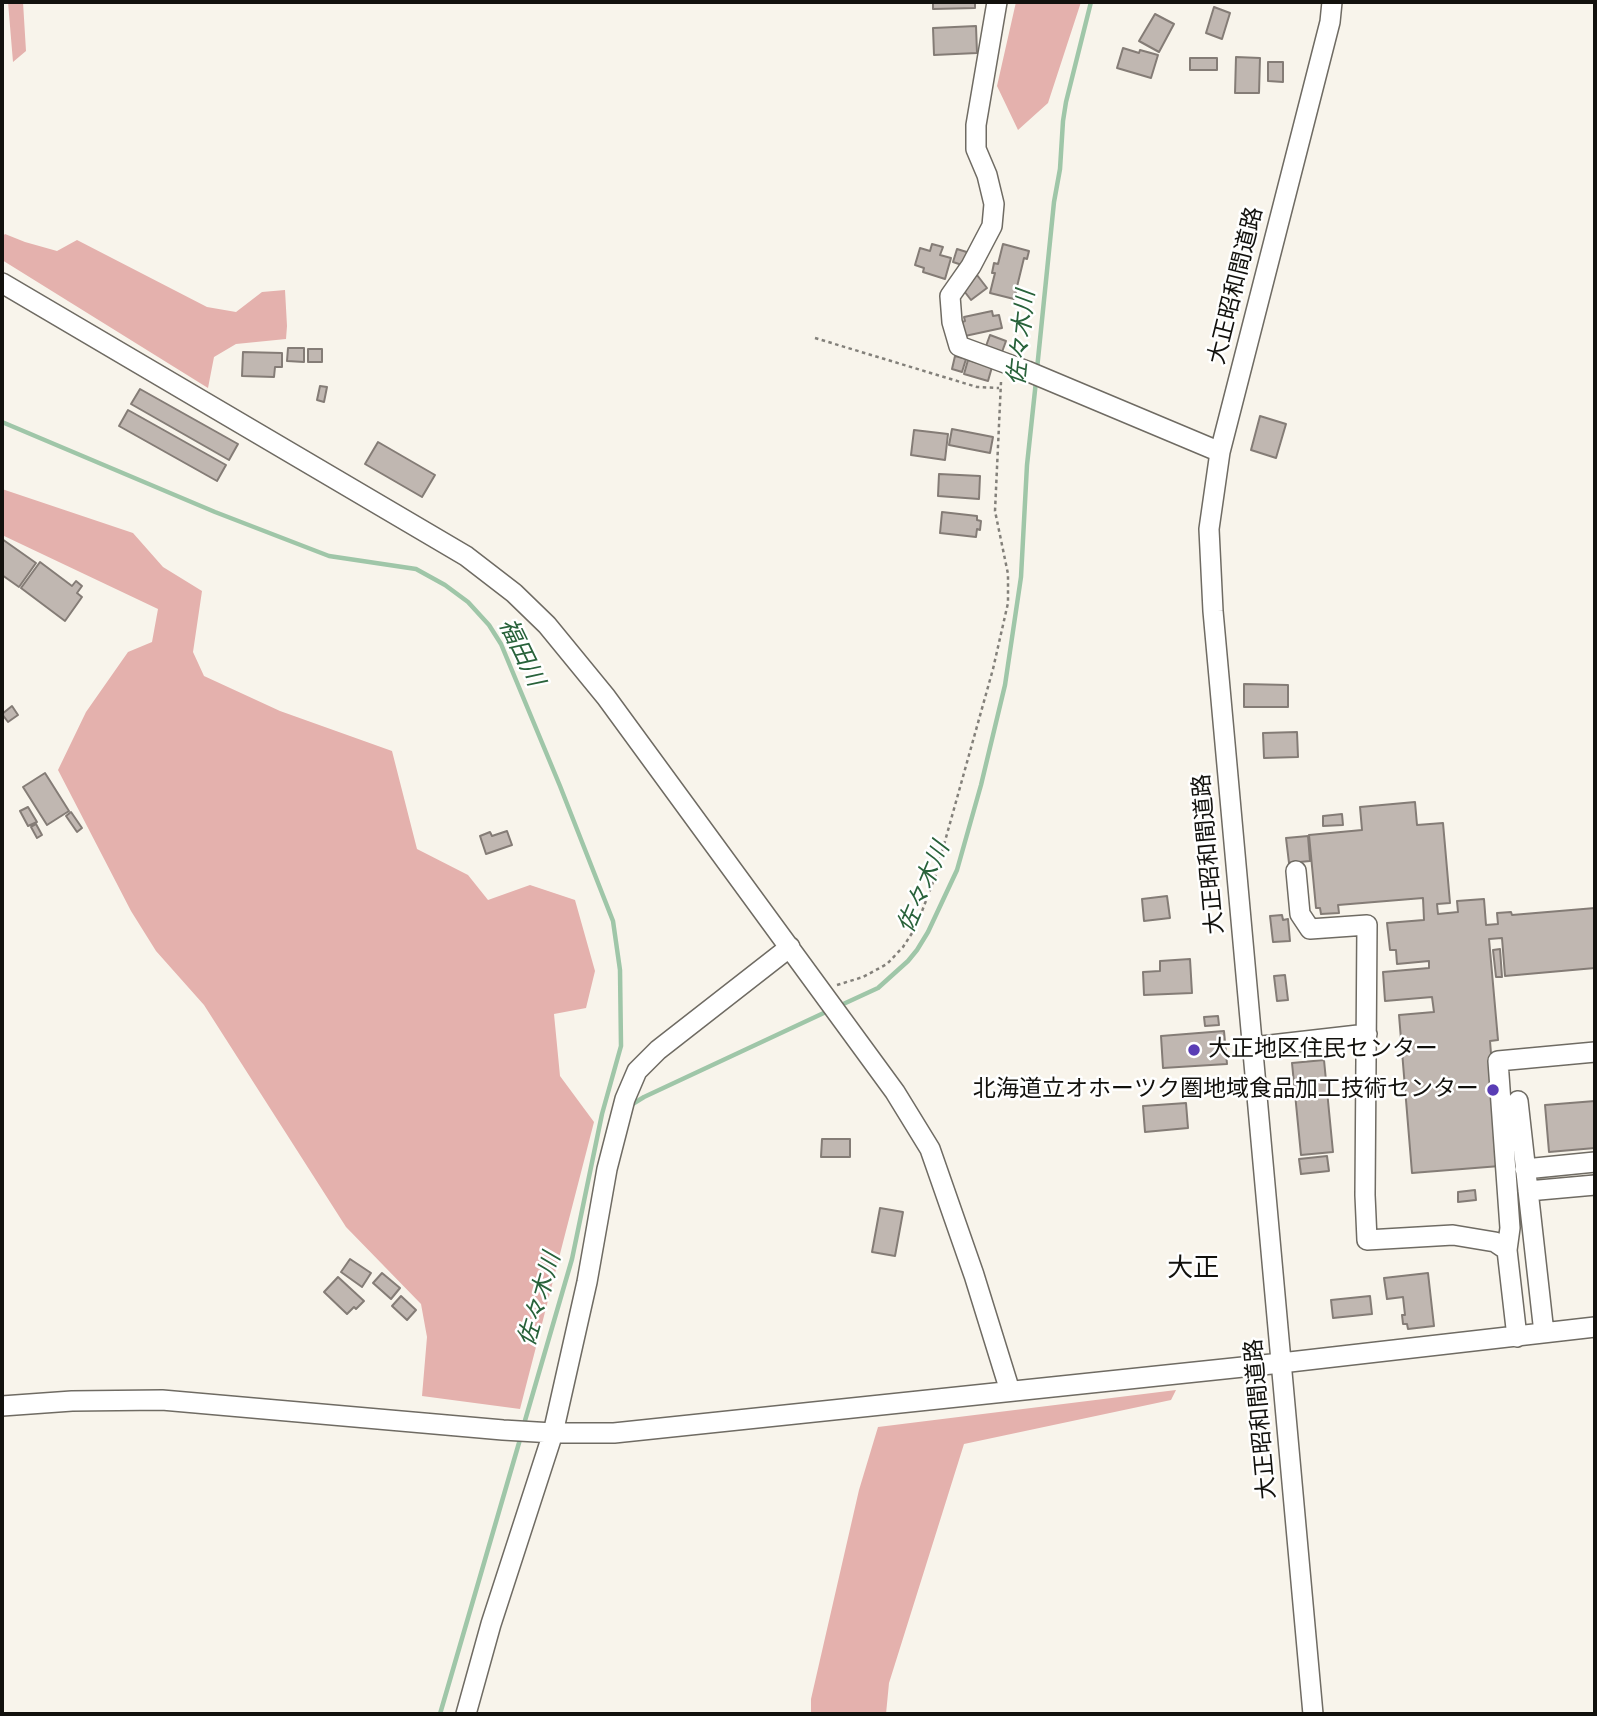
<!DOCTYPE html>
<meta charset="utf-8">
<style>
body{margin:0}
#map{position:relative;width:1597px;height:1716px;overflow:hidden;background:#f8f4eb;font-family:"Nunito Sans",sans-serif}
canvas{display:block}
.frame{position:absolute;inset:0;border:4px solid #12110d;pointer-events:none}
</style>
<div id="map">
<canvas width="1597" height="1716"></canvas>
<div class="frame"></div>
</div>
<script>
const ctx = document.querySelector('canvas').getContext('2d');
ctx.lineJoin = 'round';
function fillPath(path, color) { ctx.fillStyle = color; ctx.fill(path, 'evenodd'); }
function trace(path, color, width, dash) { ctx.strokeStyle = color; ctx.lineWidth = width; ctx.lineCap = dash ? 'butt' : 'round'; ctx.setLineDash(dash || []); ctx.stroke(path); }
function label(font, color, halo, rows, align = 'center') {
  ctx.font = font + ' "Nunito Sans","Noto Sans JP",sans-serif'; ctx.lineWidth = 5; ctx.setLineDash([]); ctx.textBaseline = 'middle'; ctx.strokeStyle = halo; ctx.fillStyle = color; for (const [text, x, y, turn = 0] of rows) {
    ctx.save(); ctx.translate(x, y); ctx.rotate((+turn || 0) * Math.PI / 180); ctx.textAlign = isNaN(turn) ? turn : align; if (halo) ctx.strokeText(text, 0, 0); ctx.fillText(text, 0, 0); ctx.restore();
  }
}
fillPath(new Path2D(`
 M 8,2 L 23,2 L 26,51 L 13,62 Z
 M 1016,2 L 1081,2 L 1048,103 L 1018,130 L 997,86 Z
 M 5,234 L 25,242 L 57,251 L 77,240 L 207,307 L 236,312 L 262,292 L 285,290 L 287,326 L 286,339 L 236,344 L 214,357 L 208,388 L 2,260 L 2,237 Z
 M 2,489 L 133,533 L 163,567 L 202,591 L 193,652 L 204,676 L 280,711 L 392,751 L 417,849 L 468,875 L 488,900 L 530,885 L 575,900 L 595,971 L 586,1008 L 554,1014 L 560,1076 L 594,1122 L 520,1409 L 422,1396 L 427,1337 L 421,1304 L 346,1227 L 204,1005 L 156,951 L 131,911 L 58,770 L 86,712 L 128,652 L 152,642 L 158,609 L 2,535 Z
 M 1176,1390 L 1171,1400 L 964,1444 L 889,1683 L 886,1714 L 811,1714 L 811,1699 L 859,1490 L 878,1427 Z`), '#e4b1ad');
trace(new Path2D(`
 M 1037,369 L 1054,202 L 1060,169 L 1063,121 L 1066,102 L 1091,2
 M 2,422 L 215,512 L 329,556 L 416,569 L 445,585 L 468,602 L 489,625 L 501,644 L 560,786 L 613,921 L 620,970 L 621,1046 L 602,1114 L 572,1259 L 524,1424
 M 839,1006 L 878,988 L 908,961 L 917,950 L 928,932 L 957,870 L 981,785 L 1005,685 L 1021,577 L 1027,465 L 1036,381
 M 631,1105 L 644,1097 L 828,1011
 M 440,1714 L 521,1436`), '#9fc6a8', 4.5);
const building = new Path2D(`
 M 933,2 L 975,2 L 975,8 L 933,9 Z
 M 1214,7 L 1230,13 L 1222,39 L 1206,33 Z
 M 1155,14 L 1174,24 L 1159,52 L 1139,41 Z
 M 976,26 L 977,53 L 934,55 L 933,28 Z
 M 1123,48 L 1139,53 L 1140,50 L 1158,55 L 1151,78 L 1117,68 Z
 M 1236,57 L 1260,58 L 1259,93 L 1235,93 Z
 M 1190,58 L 1217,58 L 1217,70 L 1190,70 Z
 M 1268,62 L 1283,62 L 1283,82 L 1268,81 Z
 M 932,244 L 943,247 L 940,255 L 951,258 L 945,279 L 923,272 L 924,268 L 915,265 L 920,248 L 930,251 Z
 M 1003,244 L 1029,251 L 1027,259 L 1024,258 L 1014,299 L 990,293 L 995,273 L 992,273 L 994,263 L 998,264 Z
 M 957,249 L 970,253 L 962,265 L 953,262 Z
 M 977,275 L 987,288 L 971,300 L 961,287 Z
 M 992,311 L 993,316 L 999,315 L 1002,328 L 965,336 L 962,322 L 965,321 L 964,317 Z
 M 990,335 L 1006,341 L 1002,352 L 986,346 Z
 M 288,348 L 304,348 L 304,362 L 287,361 Z
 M 308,349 L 322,349 L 322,362 L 308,362 Z
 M 243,352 L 282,353 L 282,367 L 275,367 L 274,377 L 242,376 Z
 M 955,356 L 966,359 L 962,372 L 952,369 Z
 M 968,360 L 992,367 L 988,381 L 964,374 Z
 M 320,386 L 327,387 L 324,402 L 317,400 Z
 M 140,389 L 238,444 L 229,460 L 131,404 Z
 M 128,410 L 226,465 L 217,481 L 119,426 Z
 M 1260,416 L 1286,424 L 1276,458 L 1251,450 Z
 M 952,429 L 993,437 L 990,453 L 949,445 Z
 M 914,430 L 948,434 L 945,460 L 911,455 Z
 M 378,442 L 435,475 L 422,497 L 365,464 Z
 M 939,474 L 980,476 L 979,499 L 938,496 Z
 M 942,512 L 977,516 L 977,520 L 981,521 L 980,530 L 977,529 L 976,537 L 940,533 Z
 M 2,539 L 36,563 L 19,587 L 2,575 Z
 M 40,562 L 72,586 L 76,581 L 82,586 L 77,593 L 82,597 L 65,621 L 21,588 Z
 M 1244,684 L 1288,685 L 1288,707 L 1244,707 Z
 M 12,706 L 18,715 L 8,722 L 2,714 Z
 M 1297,732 L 1298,757 L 1264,758 L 1263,733 Z
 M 45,773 L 69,811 L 47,825 L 23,787 Z
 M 1415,802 L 1417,825 L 1443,823 L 1450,903 L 1437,904 L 1438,914 L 1458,912 L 1457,901 L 1484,899 L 1486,925 L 1498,924 L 1497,913 L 1511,912 L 1512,915 L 1595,908 L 1595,968 L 1505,976 L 1502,938 L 1489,939 L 1498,1040 L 1490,1041 L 1500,1166 L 1412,1173 L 1399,1015 L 1434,1012 L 1432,997 L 1385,1001 L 1383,972 L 1429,968 L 1429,961 L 1397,964 L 1396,950 L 1390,950 L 1387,923 L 1424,920 L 1423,898 L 1338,905 L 1339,913 L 1321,914 L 1320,908 L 1316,908 L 1309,835 L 1362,830 L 1360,807 Z
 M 28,807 L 37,822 L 28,826 L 20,811 Z
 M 71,812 L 82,828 L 77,832 L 66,816 Z
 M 1342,814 L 1343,825 L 1323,826 L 1323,816 Z
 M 36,824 L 42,835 L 37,838 L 31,827 Z
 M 507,831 L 512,845 L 486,854 L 480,836 L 490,832 L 492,836 Z
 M 1308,836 L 1310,861 L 1289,863 L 1286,838 Z
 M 1167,896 L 1170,918 L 1144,921 L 1142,899 Z
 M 1282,915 L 1283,920 L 1288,919 L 1290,941 L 1273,942 L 1270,916 Z
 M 1500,949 L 1502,977 L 1496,977 L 1493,950 Z
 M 1190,959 L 1192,993 L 1144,995 L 1143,972 L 1160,971 L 1160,961 Z
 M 1285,975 L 1288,1000 L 1277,1001 L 1274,976 Z
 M 1218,1016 L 1219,1025 L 1205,1026 L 1204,1017 Z
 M 1224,1031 L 1227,1064 L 1163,1068 L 1161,1036 Z
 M 1324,1060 L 1333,1152 L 1301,1155 L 1292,1063 Z
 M 1595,1101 L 1595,1148 L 1549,1152 L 1545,1105 Z
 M 1186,1103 L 1188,1128 L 1145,1132 L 1143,1106 Z
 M 822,1139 L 850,1139 L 850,1157 L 821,1157 Z
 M 1327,1156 L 1329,1171 L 1301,1174 L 1299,1159 Z
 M 1475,1190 L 1476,1200 L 1458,1202 L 1458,1192 Z
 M 880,1208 L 903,1212 L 895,1256 L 872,1252 Z
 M 350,1259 L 371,1273 L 362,1287 L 341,1272 Z
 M 382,1273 L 400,1288 L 391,1299 L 373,1283 Z
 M 1428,1273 L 1434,1326 L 1408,1329 L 1407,1324 L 1403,1324 L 1402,1315 L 1405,1315 L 1403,1297 L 1387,1299 L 1384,1278 Z
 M 338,1277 L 364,1301 L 356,1309 L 354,1307 L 347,1314 L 324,1292 Z
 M 401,1296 L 416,1310 L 407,1320 L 392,1306 Z
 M 1370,1296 L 1372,1314 L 1333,1318 L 1331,1300 Z`);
fillPath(building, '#c0b7b1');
trace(building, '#847c76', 2);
const minor = new Path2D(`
 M 997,2 L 976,125 L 976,149 L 987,175 L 994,204 L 992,226 L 971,266 L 950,296 L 952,322 L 959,346 L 1027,371 L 1220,452
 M 2,283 L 466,556 L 514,593 L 547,625 L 606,697 L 895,1092 L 930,1149 L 974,1275 L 1010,1391
 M 1296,871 L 1300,914 L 1310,929 L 1367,925 L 1365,1195 L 1367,1240 L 1453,1235 L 1495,1242 L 1507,1250
 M 1253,1047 L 1367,1034
 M 1518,1101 L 1544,1333
 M 1525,1169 L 1595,1162
 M 1528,1191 L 1595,1185
 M 1517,1337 L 1507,1250 L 1510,1228 L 1498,1061 L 1595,1052
 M 2,1406 L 72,1401 L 162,1400 L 503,1430 L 553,1433 L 614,1433 L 1281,1363 L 1595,1327
 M 466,1714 L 491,1624 L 553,1433 L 587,1282 L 607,1169 L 625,1099 L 637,1071 L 658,1050 L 790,947
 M 1313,1714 L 1213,611 L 1209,529 L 1220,452 L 1330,22 L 1332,2`);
trace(minor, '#6f6b63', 22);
trace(new Path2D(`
 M 815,338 L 977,387 L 999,388
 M 837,985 L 863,977 L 887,964 L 903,947 L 916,927 L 935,877 L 993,669 L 1008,603 L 1008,574 L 995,511 L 1001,382`), '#83807a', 2.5, [3.5, 3.5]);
trace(minor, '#fff', 19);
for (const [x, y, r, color] of [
 [1194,1050,7,"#593db5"],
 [1493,1090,7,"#593db5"]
]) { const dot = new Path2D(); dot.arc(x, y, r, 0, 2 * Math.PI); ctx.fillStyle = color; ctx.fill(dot); trace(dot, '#fff', 2.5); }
label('23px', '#12110d', '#fff', [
 ["大正昭和間道路",1237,286,-76],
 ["大正昭和間道路",1210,854,-95],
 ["大正昭和間道路",1262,1419,-95]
]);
label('23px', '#12110d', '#fff', [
 ["大正地区住民センター",1208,1050],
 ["北海道立オホーツク圏地域食品加工技術センター",1479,1090,"right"]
], 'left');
label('italic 24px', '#28623a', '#fff', [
 ["佐々木川",1023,338,-84],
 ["福田川",520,653,64],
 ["佐々木川",925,888,-67],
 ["佐々木川",541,1300,-74]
]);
label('26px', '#12110d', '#fff', [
 ["大正",1193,1270]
]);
</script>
